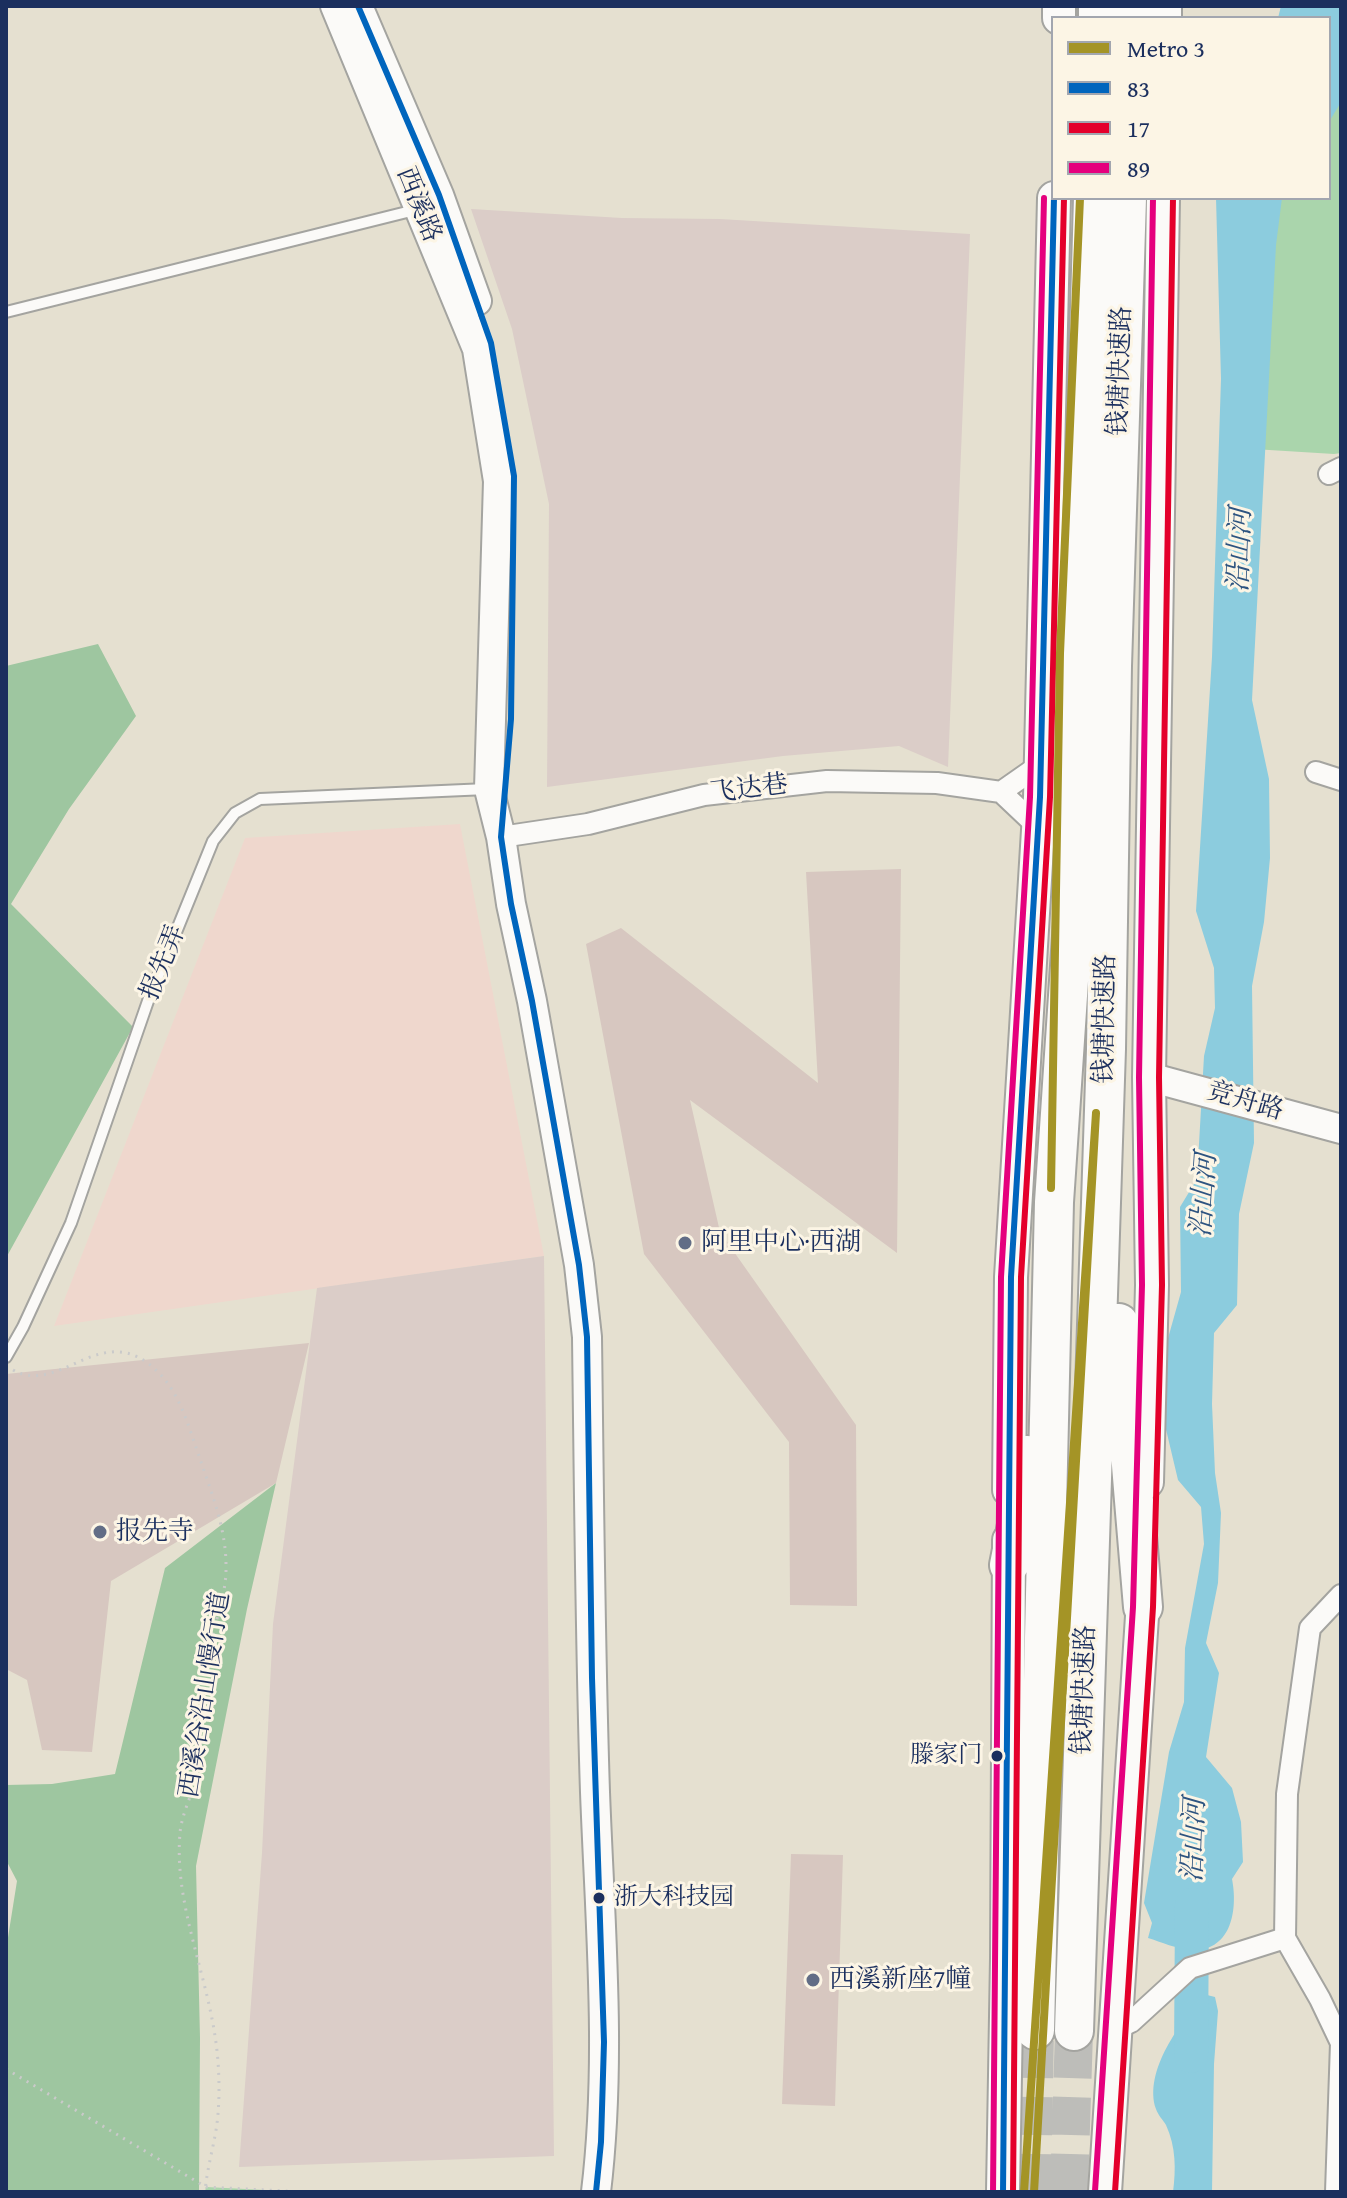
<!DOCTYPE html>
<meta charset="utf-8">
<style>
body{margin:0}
#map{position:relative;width:1347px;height:2198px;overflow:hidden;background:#e5e0d0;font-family:"Gentium Book Plus",serif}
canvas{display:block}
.frame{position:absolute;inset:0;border:8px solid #1b2f5e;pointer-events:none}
.legend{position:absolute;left:1051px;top:16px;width:280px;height:184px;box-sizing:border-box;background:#fcf5e5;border:2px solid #a2a6af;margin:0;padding:10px 14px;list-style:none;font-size:24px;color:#1b2f5e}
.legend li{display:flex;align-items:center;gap:16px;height:40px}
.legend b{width:40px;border:2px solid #a2a6af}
</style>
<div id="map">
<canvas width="1347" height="2198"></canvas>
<div class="frame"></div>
<ul class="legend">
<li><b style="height:10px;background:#a49426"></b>Metro 3</li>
<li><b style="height:10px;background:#0065bd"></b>83</li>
<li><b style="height:10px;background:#e4002b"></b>17</li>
<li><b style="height:10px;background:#e5007d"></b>89</li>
</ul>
</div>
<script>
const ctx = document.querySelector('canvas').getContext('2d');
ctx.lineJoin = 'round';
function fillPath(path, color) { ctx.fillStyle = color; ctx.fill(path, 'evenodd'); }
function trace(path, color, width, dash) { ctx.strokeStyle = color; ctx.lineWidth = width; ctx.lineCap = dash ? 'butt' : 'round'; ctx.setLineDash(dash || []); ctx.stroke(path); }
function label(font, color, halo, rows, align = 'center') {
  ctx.font = font + ' "Gentium Book Plus","Noto Serif SC",serif'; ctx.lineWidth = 6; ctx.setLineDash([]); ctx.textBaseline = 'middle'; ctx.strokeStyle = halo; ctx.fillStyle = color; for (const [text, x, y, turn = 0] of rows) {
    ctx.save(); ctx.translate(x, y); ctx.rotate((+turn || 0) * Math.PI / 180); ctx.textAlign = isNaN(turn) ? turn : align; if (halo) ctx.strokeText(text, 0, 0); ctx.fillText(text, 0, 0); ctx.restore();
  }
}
fillPath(new Path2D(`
 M 460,824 L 544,1256 L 54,1326 L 245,838 Z`), '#efd7cd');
fillPath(new Path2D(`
 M 471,209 L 622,218 L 720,219 L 970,234 L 948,767 L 899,746 L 783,756 L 547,787 L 549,504 L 512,329 Z
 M 544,1256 L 554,2156 L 239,2167 L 262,1853 L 273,1624 L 317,1288 Z`), '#dbcdc8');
fillPath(new Path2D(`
 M 1329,94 L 1341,101 L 1341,453 L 1334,454 L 1253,449 L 1275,198 L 1329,198 Z
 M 206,2187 L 305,2192 L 205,2192 Z`), '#aad5ac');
fillPath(new Path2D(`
 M 98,644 L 136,716 L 69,809 L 11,904 L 133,1027 L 6,1258 L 6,666 Z
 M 276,1483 L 247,1609 L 196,1866 L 200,2038 L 199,2192 L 6,2192 L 6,1950 L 17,1881 L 6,1860 L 6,1785 L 52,1784 L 115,1774 L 165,1568 Z`), '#9ec6a0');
fillPath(new Path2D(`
 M 1281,6 L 1341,6 L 1341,102 L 1329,122 L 1329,18 L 1278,18 Z
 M 1216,198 L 1282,198 L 1276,245 L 1252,700 L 1269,779 L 1270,858 L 1264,922 L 1252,986 L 1254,1143 L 1239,1214 L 1237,1305 L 1214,1333 L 1212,1404 L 1215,1473 L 1221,1513 L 1218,1583 L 1206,1643 L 1219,1673 L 1206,1757 L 1232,1788 L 1241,1822 L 1243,1862 L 1232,1879 C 1238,1909 1232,1952 1191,1950 C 1177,1949 1161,1942 1148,1938 L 1152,1923 L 1144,1903 L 1169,1752 L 1184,1702 L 1185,1648 L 1204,1544 L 1201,1507 L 1178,1480 L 1160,1404 L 1165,1349 L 1181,1292 L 1180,1207 L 1197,1179 L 1204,1056 L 1215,1008 L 1214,968 L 1196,911 L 1212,657 L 1221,379 Z
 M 1207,1995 L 1215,1997 L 1218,2011 L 1214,2064 L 1212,2192 L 1173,2192 C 1176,2169 1176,2147 1166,2125 C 1163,2120 1158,2115 1156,2109 C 1143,2072 1181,2019 1207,1995 Z`), '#8cccde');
trace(new Path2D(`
 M 1191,2056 L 1192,1905`), '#8cccde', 34);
fillPath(new Path2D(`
 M 901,869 L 897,1253 L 690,1100 L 720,1232 L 856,1425 L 857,1606 L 790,1605 L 789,1442 L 644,1254 L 586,944 L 621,928 L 818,1083 L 806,872 Z
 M 309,1343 L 276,1483 L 111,1581 L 92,1752 L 42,1750 L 27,1680 L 6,1669 L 6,1374 Z
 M 791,1854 L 843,1855 L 835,2106 L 782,2104 Z`), '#d7c7c0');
trace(new Path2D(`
 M 1032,2192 L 1035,2030
 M 1069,2192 L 1074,2031`), '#bdbdb9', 38, [38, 19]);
const lane = new Path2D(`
 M 6,312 L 415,210
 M 6,1357 L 23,1327 L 71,1223 L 148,1001 L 213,841 L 235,813 L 260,799 L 487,789`);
const street = new Path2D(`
 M 1329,474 L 1341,468
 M 1316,772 L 1341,780
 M 1001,792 L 1041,764
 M 501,837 L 588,824 L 704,795 L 827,781 L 937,783 L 1001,792 L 1038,827
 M 1114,2030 L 1131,2022 L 1190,1968 L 1285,1938
 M 1336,2192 L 1341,2043 L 1320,1999 L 1285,1938 L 1287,1794 L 1310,1628 L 1341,1595`);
const secondary = new Path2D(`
 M 335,6 L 477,349 L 498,481 L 489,789 L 501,837 L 511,904 L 532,1001 L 579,1265 L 587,1337 C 589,1488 590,1640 595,1792 C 600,1925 612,2059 596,2192
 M 358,6 L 439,195 L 477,301
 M 1149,1077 L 1341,1129`);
const primary = new Path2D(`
 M 1059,18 L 1059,6
 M 1165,18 L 1165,6
 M 1147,1482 L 1152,1285 L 1149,1077 L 1163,198
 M 1009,1490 L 1011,1277 L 1040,797 L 1054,198
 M 1003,2192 L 1007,1958 L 1009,1540
 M 1105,2192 L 1144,1585`);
const highway = new Path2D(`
 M 1098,18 L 1098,6
 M 1132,18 L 1133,6
 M 1119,1323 L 1143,1607
 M 1009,1565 L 1020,1510 L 1026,1455
 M 1035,2030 L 1054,1202 L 1073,922 L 1093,198
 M 1074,2031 L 1106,1049 L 1112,666 L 1127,198`);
trace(lane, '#a4a4a0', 14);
trace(street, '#a4a4a0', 24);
trace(secondary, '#a4a4a0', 32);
trace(primary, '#a4a4a0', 36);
trace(highway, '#a4a4a0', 42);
trace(new Path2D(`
 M 13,1370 C 61,1397 102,1316 158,1372 C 180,1394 188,1425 198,1453 C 210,1489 226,1527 226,1565 C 227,1596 213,1624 209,1654 C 203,1692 203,1731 198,1769 C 195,1790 182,1811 180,1833 C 174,1901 205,1969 215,2036 C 219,2061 220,2089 218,2114 C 216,2140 207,2166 205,2192
 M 6,2069 L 206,2187 L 305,2192`), '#cacaca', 3, [2, 6]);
trace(lane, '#fbfaf8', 10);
trace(street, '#fbfaf8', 20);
trace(secondary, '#fbfaf8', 28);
trace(primary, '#fbfaf8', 32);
trace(highway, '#fbfaf8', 38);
trace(new Path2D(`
 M 358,6 L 439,195 L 491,343 L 514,476 L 511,719 L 501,837 L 511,904 L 532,1001 L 579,1265 L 587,1337 L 592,1678 L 604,2042 L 601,2142 L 596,2192
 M 1003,2192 L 1011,1277 L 1040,797 L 1054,198`), '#0065bd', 6);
trace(new Path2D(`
 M 1013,2192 L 1021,1277 L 1050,797 L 1064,198
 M 1115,2192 L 1153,1607 L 1162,1285 L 1159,1077 L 1173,198`), '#e4002b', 6);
trace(new Path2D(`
 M 1095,2191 L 1133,1607 L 1142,1285 L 1139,1077 L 1153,198
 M 993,2192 L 1001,1277 L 1030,797 L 1044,198`), '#e5007d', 6);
trace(new Path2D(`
 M 1051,1188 L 1060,653 L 1080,198
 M 1024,2192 L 1096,1113 L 1034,2192`), '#a49426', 8);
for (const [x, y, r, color] of [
 [685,1243,8,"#626d86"],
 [100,1532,8,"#626d86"],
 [997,1756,7,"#1b2f5e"],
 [599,1898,7,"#1b2f5e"],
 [813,1980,8,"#626d86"]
]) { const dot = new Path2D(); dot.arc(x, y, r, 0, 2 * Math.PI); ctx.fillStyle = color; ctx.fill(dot); trace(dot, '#fcf5e5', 3); }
label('24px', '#1b2f5e', '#fcf5e5', [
 ["滕家门",982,1756],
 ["浙大科技园",614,1898,"left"]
], 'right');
label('26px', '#1b2f5e', '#fcf5e5', [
 ["西溪路",418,205,68],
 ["钱塘快速路",1121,371,-88],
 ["飞达巷",749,790,-7],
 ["报先弄",164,963,-68],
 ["钱塘快速路",1106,1019,-89],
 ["竞舟路",1245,1102,16],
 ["钱塘快速路",1085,1690,-88],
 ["西溪谷沿山慢行道",206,1695,-81]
]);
label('26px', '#1b2f5e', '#fcf5e5', [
 ["阿里中心·西湖",701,1243],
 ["报先寺",116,1532],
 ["西溪新座7幢",829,1980]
], 'left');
label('italic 28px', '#2e5480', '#fcf5e5', [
 ["沿山河",1241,550,-88],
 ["沿山河",1205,1195,-86],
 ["沿山河",1195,1840,-88]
]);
</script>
